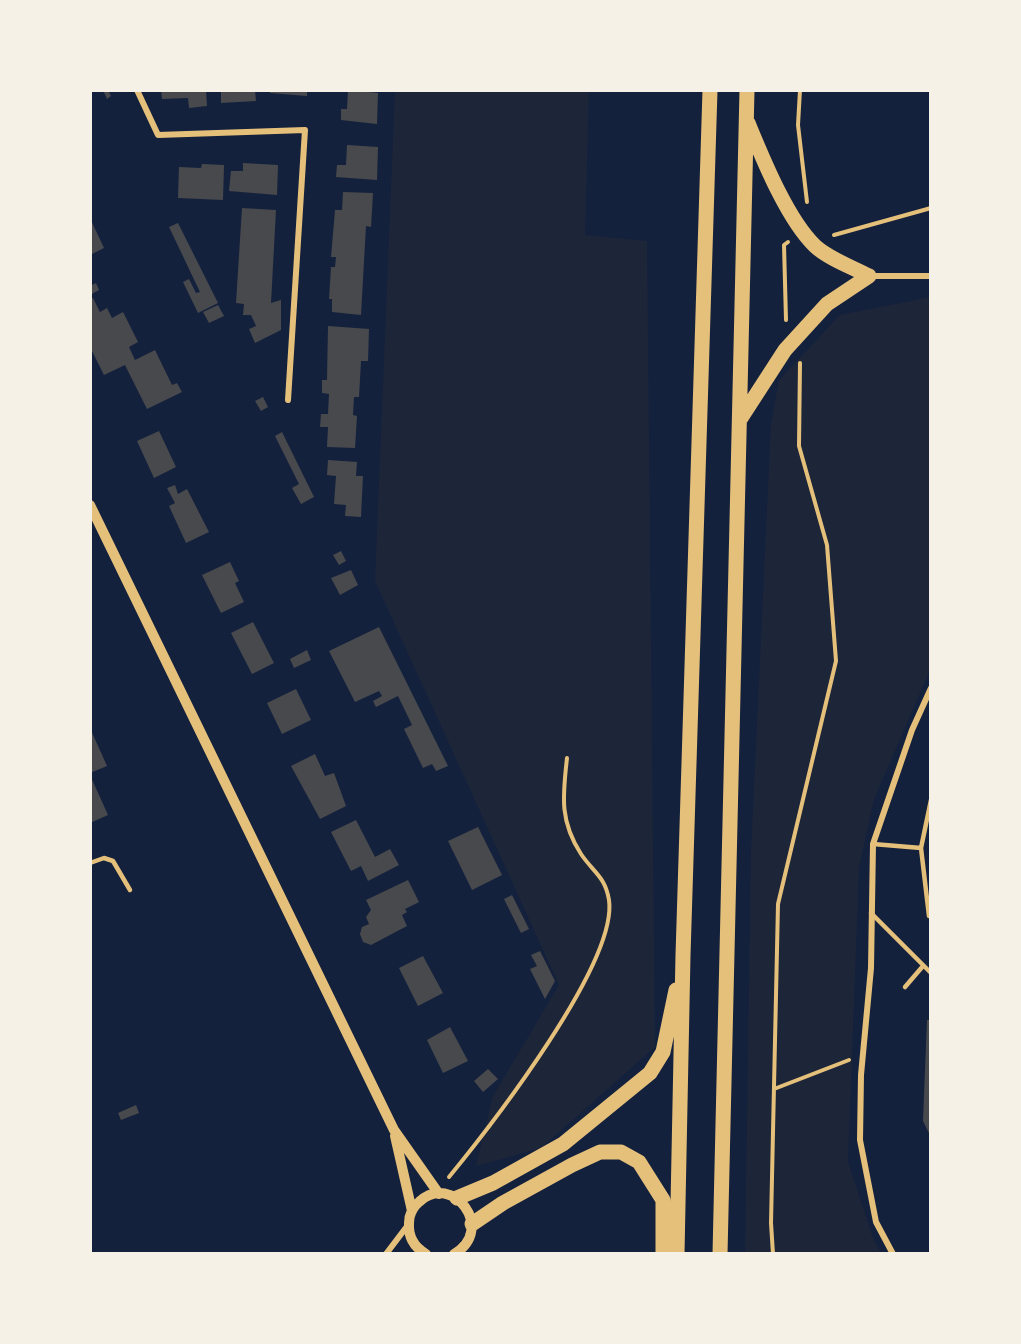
<!DOCTYPE html>
<style>
body{margin:0}
#map{position:relative;width:1021px;height:1344px;overflow:hidden;background:#14213d;font-family:"Fira Sans Condensed",sans-serif}
canvas{display:block}
.frame{position:absolute;inset:0;border:92px solid #f6f1e7;pointer-events:none}
</style>
<div id="map">
<canvas width="1021" height="1344"></canvas>
<div class="frame"></div>
</div>
<script>
const ctx = document.querySelector('canvas').getContext('2d');
ctx.lineJoin = 'round';
function fillPath(path, color) { ctx.fillStyle = color; ctx.fill(path, 'evenodd'); }
function trace(path, color, width, dash) { ctx.strokeStyle = color; ctx.lineWidth = width; ctx.lineCap = dash ? 'butt' : 'round'; ctx.setLineDash(dash || []); ctx.stroke(path); }
fillPath(new Path2D(`
 M 395,90 L 589,90 L 585,235 L 647,241 L 655,1047 L 541,1148 L 476,1166 L 493,1096 L 559,985 L 375,581 Z
 M 931,297 L 931,668 L 874,799 L 859,868 L 848,1162 L 874,1241 L 882,1254 L 745,1254 L 751,852 L 771,424 L 779,380 L 840,315 Z`), '#1d2539');
fillPath(new Path2D(`
 M 103,90 L 108,90 L 111,96 L 107,99 Z
 M 161,90 L 206,90 L 207,106 L 189,108 L 188,98 L 162,99 Z
 M 221,90 L 255,90 L 256,101 L 221,103 Z
 M 270,90 L 307,90 L 307,96 L 270,93 Z
 M 348,90 L 378,93 L 377,124 L 341,120 L 341,109 L 347,109 Z
 M 347,145 L 378,147 L 377,180 L 336,177 L 337,165 L 346,165 Z
 M 243,163 L 278,165 L 277,195 L 229,191 L 231,171 L 243,171 Z
 M 202,164 L 224,165 L 223,200 L 178,198 L 179,167 L 201,168 Z
 M 343,192 L 373,193 L 371,227 L 366,226 L 361,315 L 332,312 L 332,299 L 329,299 L 331,267 L 335,267 L 336,257 L 331,257 L 335,210 L 342,210 Z
 M 242,208 L 276,210 L 271,303 L 281,300 L 281,330 L 255,343 L 249,329 L 256,326 L 251,315 L 243,315 L 244,304 L 236,303 Z
 M 90,218 L 104,248 L 90,255 Z
 M 178,223 L 218,303 L 198,313 L 183,282 L 189,279 L 196,293 L 200,292 L 169,227 Z
 M 96,283 L 99,290 L 90,295 L 90,286 Z
 M 93,298 L 100,312 L 107,308 L 112,318 L 123,312 L 138,342 L 129,347 L 135,360 L 155,350 L 172,385 L 177,383 L 182,392 L 147,409 L 125,365 L 104,375 L 90,347 L 90,300 Z
 M 218,305 L 224,316 L 209,323 L 203,312 Z
 M 328,326 L 369,329 L 368,361 L 361,361 L 359,397 L 354,397 L 353,415 L 357,416 L 355,448 L 327,447 L 328,427 L 320,427 L 321,414 L 328,414 L 329,394 L 322,393 L 322,380 L 327,380 Z
 M 263,397 L 268,407 L 261,411 L 255,401 Z
 M 159,431 L 176,467 L 154,478 L 137,441 Z
 M 282,432 L 314,497 L 301,504 L 292,488 L 299,484 L 275,436 Z
 M 328,460 L 357,462 L 356,476 L 363,476 L 361,517 L 345,516 L 346,505 L 334,504 L 336,476 L 327,475 Z
 M 175,485 L 178,494 L 187,489 L 209,532 L 186,543 L 169,506 L 175,503 L 167,488 Z
 M 341,551 L 346,561 L 339,565 L 333,555 Z
 M 230,562 L 239,581 L 235,583 L 244,602 L 221,613 L 202,575 Z
 M 351,570 L 358,585 L 340,595 L 331,578 Z
 M 253,622 L 274,663 L 252,674 L 231,633 Z
 M 379,627 L 448,766 L 436,771 L 432,764 L 423,768 L 404,729 L 412,725 L 398,696 L 376,707 L 373,701 L 382,696 L 379,691 L 355,702 L 329,651 Z
 M 307,650 L 311,660 L 294,668 L 290,659 Z
 M 296,689 L 311,720 L 282,734 L 267,703 Z
 M 90,728 L 107,766 L 90,773 Z
 M 315,754 L 325,776 L 334,773 L 346,806 L 320,819 L 291,766 Z
 M 90,775 L 108,815 L 90,823 Z
 M 356,820 L 375,857 L 390,849 L 399,865 L 368,881 L 361,866 L 351,871 L 331,832 Z
 M 478,827 L 502,875 L 472,890 L 448,841 Z
 M 408,880 L 419,902 L 405,909 L 407,912 L 402,915 L 407,926 L 371,945 L 363,942 L 360,934 L 362,927 L 369,924 L 366,917 L 371,910 L 366,900 Z
 M 512,895 L 529,929 L 521,933 L 504,899 Z
 M 540,951 L 555,981 L 545,999 L 530,969 L 537,966 L 531,955 Z
 M 423,956 L 443,993 L 418,1006 L 399,968 Z
 M 927,1020 L 931,1020 L 931,1137 L 923,1121 Z
 M 450,1027 L 468,1061 L 443,1073 L 427,1040 Z
 M 488,1069 L 498,1079 L 483,1092 L 474,1081 Z
 M 136,1105 L 139,1113 L 121,1120 L 118,1113 Z`), '#48494c');
trace(new Path2D(`
 M 800,90 L 798,125 L 807,202
 M 834,235 L 931,208
 M 786,320 L 784,245 L 788,242
 M 774,1089 L 849,1060
 M 449,1177 C 490,1127 618,963 609,900 C 605,876 593,872 581,854 C 559,820 563,795 567,758
 M 773,1254 L 771,1223 L 778,904 L 836,661 L 827,545 L 799,446 L 800,363`), '#e5c07b', 4);
trace(new Path2D(`
 M 873,844 L 921,848
 M 90,863 L 104,858 L 113,861 L 130,890
 M 871,913 L 931,973
 M 929,916 L 921,848 L 931,800
 M 905,987 L 923,966`), '#e5c07b', 4.5);
trace(new Path2D(`
 M 137,90 L 158,135 L 305,130 L 288,400
 M 869,276 L 931,276
 M 386,1254 L 408,1225
 M 893,1254 L 876,1222 L 860,1140 L 861,1075 L 871,968 L 873,844 L 912,730 L 931,688`), '#e5c07b', 6);
trace(new Path2D(`
 M 90,505 L 394,1130 L 439,1194
 M 395,1136 L 412,1211
 M 426,1254 C 414,1247 408,1237 409,1223 C 409,1215 413,1207 419,1202 C 452,1171 497,1229 454,1254`), '#e5c07b', 10);
trace(new Path2D(`
 M 741,418 L 785,350 L 827,304 L 869,276 C 852,267 829,259 815,246 C 787,219 763,159 748,123
 M 457,1198 L 493,1183 L 563,1144 L 650,1073 L 663,1052 L 676,990
 M 472,1224 L 503,1203 L 572,1165 L 600,1152 L 621,1152 L 639,1162 L 663,1200 L 663,1254
 M 677,1254 L 683,955 L 710,90
 M 720,1254 L 747,90`), '#e5c07b', 15);
</script>
